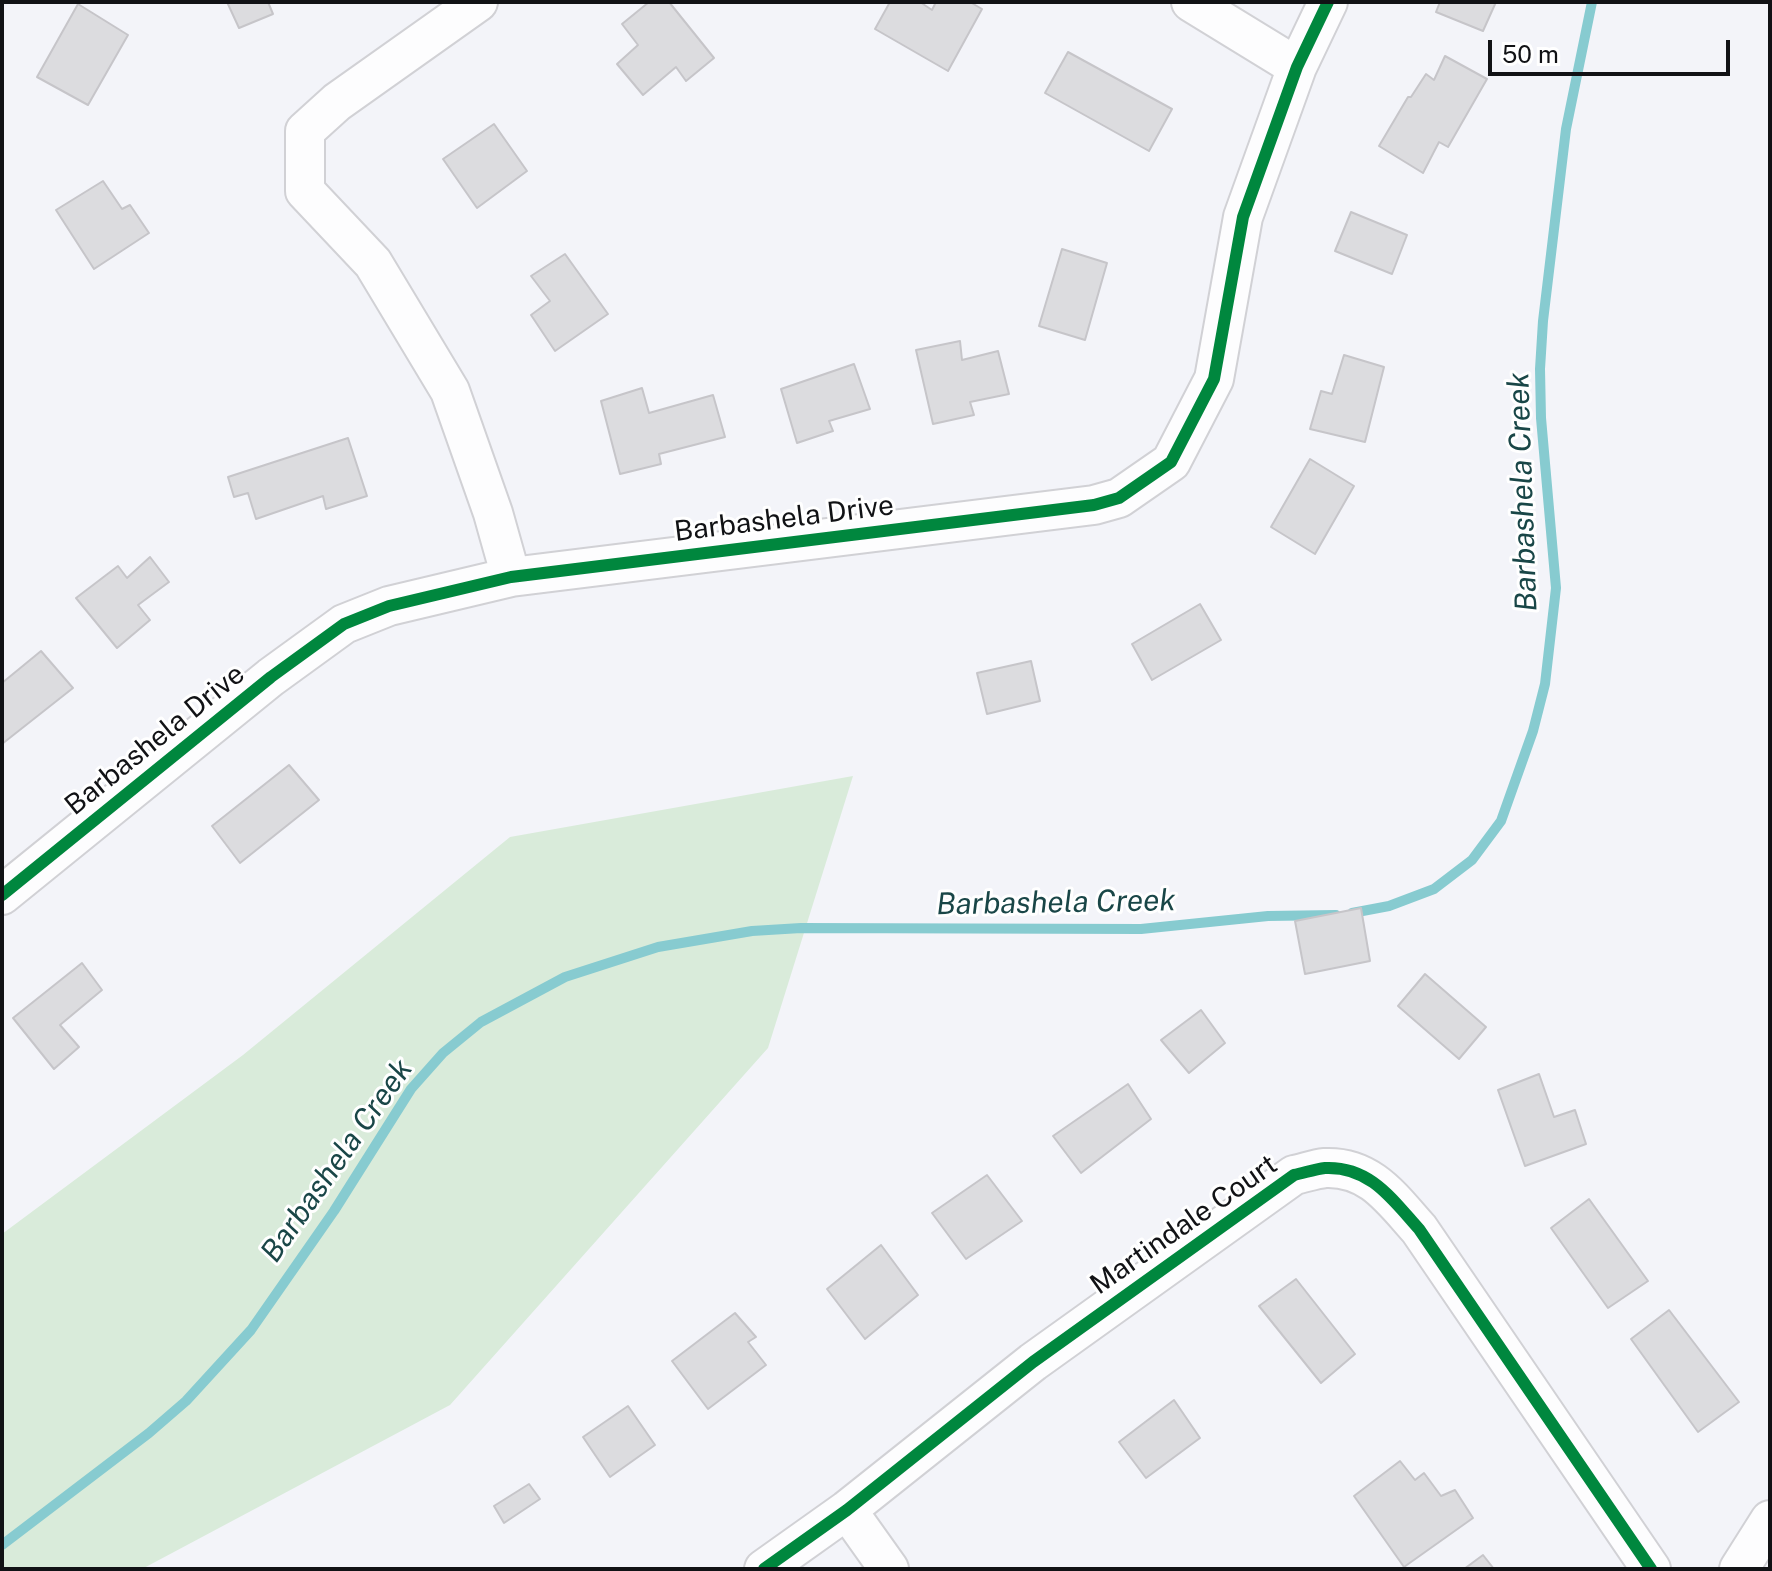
<!DOCTYPE html>
<style>
body{margin:0}
#map{position:relative;width:1772px;height:1571px;overflow:hidden;background:#f3f4f9;font-family:"Public Sans",sans-serif}
canvas{display:block}
.frame{position:absolute;inset:0;border:4px solid #111215;pointer-events:none}
.scale{position:absolute;left:1488px;top:40px;width:242px;height:36px;box-sizing:border-box;border:4px solid #111215;border-top:0;padding-left:10px;font-size:24px;line-height:28px;white-space:nowrap;color:#111215;-webkit-text-stroke:6px #fff;paint-order:stroke}
</style>
<div id="map">
<canvas width="1772" height="1571"></canvas>
<div class="frame"></div>
<div class="scale">50 m</div>
</div>
<script>
const ctx = document.querySelector('canvas').getContext('2d');
ctx.lineJoin = 'round';
function fillPath(path, color) { ctx.fillStyle = color; ctx.fill(path, 'evenodd'); }
function trace(path, color, width, dash) { ctx.strokeStyle = color; ctx.lineWidth = width; ctx.lineCap = dash ? 'butt' : 'round'; ctx.setLineDash(dash || []); ctx.stroke(path); }
function label(font, color, halo, rows, align = 'center') {
  ctx.font = font + ' "Public Sans",sans-serif'; ctx.lineWidth = 6; ctx.setLineDash([]); ctx.textBaseline = 'middle'; ctx.strokeStyle = halo; ctx.fillStyle = color; for (const [text, x, y, turn = 0] of rows) {
    ctx.save(); ctx.translate(x, y); ctx.rotate((+turn || 0) * Math.PI / 180); ctx.textAlign = isNaN(turn) ? turn : align; if (halo) ctx.strokeText(text, 0, 0); ctx.fillText(text, 0, 0); ctx.restore();
  }
}
fillPath(new Path2D(`
 M 853,776 L 768,1048 L 450,1405 L 142,1569 L 2,1569 L 2,1234 L 243,1055 L 510,837 Z`), '#d9ebda');
trace(new Path2D(`
 M 1352,913 L 1389,906 L 1434,889 L 1472,860 L 1501,821 L 1533,731 L 1545,684 L 1556,588 L 1541,418 L 1540,369 L 1543,321 L 1566,129 L 1592,2
 M 2,1545 L 149,1433 L 186,1401 L 251,1330 L 334,1211 L 411,1089 L 443,1053 L 481,1022 L 565,977 L 658,947 L 752,931 L 801,928 L 1141,929 L 1268,916 L 1336,915`), '#87cbd0', 10);
const building = new Path2D(`
 M 227,2 L 268,2 L 273,14 L 239,28 Z
 M 649,2 L 669,2 L 714,58 L 686,81 L 676,67 L 643,95 L 617,64 L 638,45 L 622,24 Z
 M 890,2 L 920,2 L 932,10 L 936,2 L 970,2 L 982,9 L 948,71 L 875,29 Z
 M 1440,2 L 1496,2 L 1483,31 L 1436,12 Z
 M 78,4 L 128,35 L 88,105 L 37,77 Z
 M 1068,52 L 1172,109 L 1149,151 L 1045,93 Z
 M 1445,56 L 1487,79 L 1448,147 L 1439,142 L 1423,173 L 1379,146 L 1408,97 L 1411,97 L 1426,74 L 1434,80 Z
 M 494,124 L 527,171 L 477,208 L 443,159 Z
 M 103,181 L 122,209 L 130,205 L 149,233 L 94,269 L 56,210 Z
 M 1351,212 L 1407,235 L 1392,274 L 1335,251 Z
 M 1062,249 L 1107,263 L 1085,340 L 1039,326 Z
 M 565,254 L 608,314 L 555,351 L 531,315 L 550,301 L 531,276 Z
 M 960,341 L 962,360 L 998,351 L 1009,394 L 970,402 L 974,415 L 933,424 L 916,350 Z
 M 1344,355 L 1384,367 L 1365,442 L 1310,429 L 1321,391 L 1332,394 Z
 M 854,364 L 870,409 L 829,421 L 833,431 L 797,443 L 781,389 Z
 M 642,388 L 649,413 L 713,395 L 725,437 L 659,454 L 661,464 L 620,474 L 601,401 Z
 M 348,438 L 367,496 L 326,509 L 323,496 L 256,519 L 248,493 L 234,497 L 228,477 Z
 M 1310,459 L 1354,486 L 1315,554 L 1271,527 Z
 M 150,557 L 169,582 L 138,605 L 150,620 L 117,648 L 76,598 L 118,566 L 127,578 Z
 M 1200,604 L 1221,640 L 1152,680 L 1132,644 Z
 M 41,651 L 73,688 L 2,744 L 2,683 Z
 M 1031,661 L 1040,701 L 987,714 L 977,673 Z
 M 289,765 L 319,800 L 240,863 L 212,826 Z
 M 1361,908 L 1370,961 L 1305,974 L 1295,921 Z
 M 82,963 L 102,990 L 60,1025 L 79,1047 L 54,1069 L 13,1018 Z
 M 1425,974 L 1486,1027 L 1459,1059 L 1398,1006 Z
 M 1201,1010 L 1225,1043 L 1189,1073 L 1161,1040 Z
 M 1539,1074 L 1554,1117 L 1575,1110 L 1586,1144 L 1525,1166 L 1498,1090 Z
 M 1128,1084 L 1151,1119 L 1081,1173 L 1053,1136 Z
 M 987,1175 L 1022,1221 L 966,1259 L 932,1213 Z
 M 1589,1199 L 1648,1281 L 1608,1308 L 1551,1228 Z
 M 881,1245 L 918,1295 L 865,1339 L 827,1289 Z
 M 1296,1279 L 1355,1354 L 1321,1383 L 1259,1306 Z
 M 1669,1310 L 1739,1402 L 1698,1432 L 1631,1339 Z
 M 735,1313 L 756,1337 L 748,1342 L 766,1365 L 708,1409 L 672,1361 Z
 M 1174,1400 L 1200,1438 L 1146,1478 L 1119,1442 Z
 M 628,1406 L 655,1445 L 610,1477 L 583,1437 Z
 M 1400,1461 L 1415,1480 L 1424,1473 L 1441,1496 L 1455,1490 L 1473,1518 L 1404,1567 L 1354,1496 Z
 M 529,1484 L 540,1499 L 504,1523 L 494,1506 Z
 M 1483,1555 L 1494,1569 L 1464,1569 Z`);
fillPath(building, '#dcdcdf');
trace(building, '#c6c5c9', 2);
const minor = new Path2D(`
 M 478,2 L 337,102 L 305,131 L 305,191 L 373,263 L 450,391 L 493,513 L 511,577
 M 1191,2 L 1297,67
 M 2,895 L 271,677 L 344,624 L 389,606 L 511,577 L 1094,505 L 1119,498 L 1171,462 L 1214,379 L 1243,217 L 1297,67 L 1328,2
 M 847,1510 L 889,1569
 M 764,1569 L 847,1510 L 1033,1362 L 1294,1175 C 1304,1173 1315,1169 1325,1168 C 1370,1166 1392,1199 1419,1229 L 1651,1569
 M 1739,1569 L 1770,1520`);
trace(minor, '#d1d1d5', 42);
trace(minor, '#fdfdfe', 38);
trace(new Path2D(`
 M 2,895 L 271,677 L 344,624 L 389,606 L 511,577 L 1094,505 L 1119,498 L 1171,462 L 1214,379 L 1243,217 L 1297,67 L 1328,2
 M 764,1569 L 847,1510 L 1033,1362 L 1294,1175 C 1304,1173 1315,1169 1325,1168 C 1370,1166 1392,1199 1419,1229 L 1651,1569`), '#00873e', 12);
label('28px', '#111215', '#fff', [
 ["Barbashela Drive",784,519,-7],
 ["Barbashela Drive",155,740,-39],
 ["Martindale Court",1184,1225,-35]
]);
label('italic 30px', '#194647', '#fff', [
 ["Barbashela Creek",1523,492,-92],
 ["Barbashela Creek",1056,903,-1],
 ["Barbashela Creek",337,1161,-55]
]);
</script>
